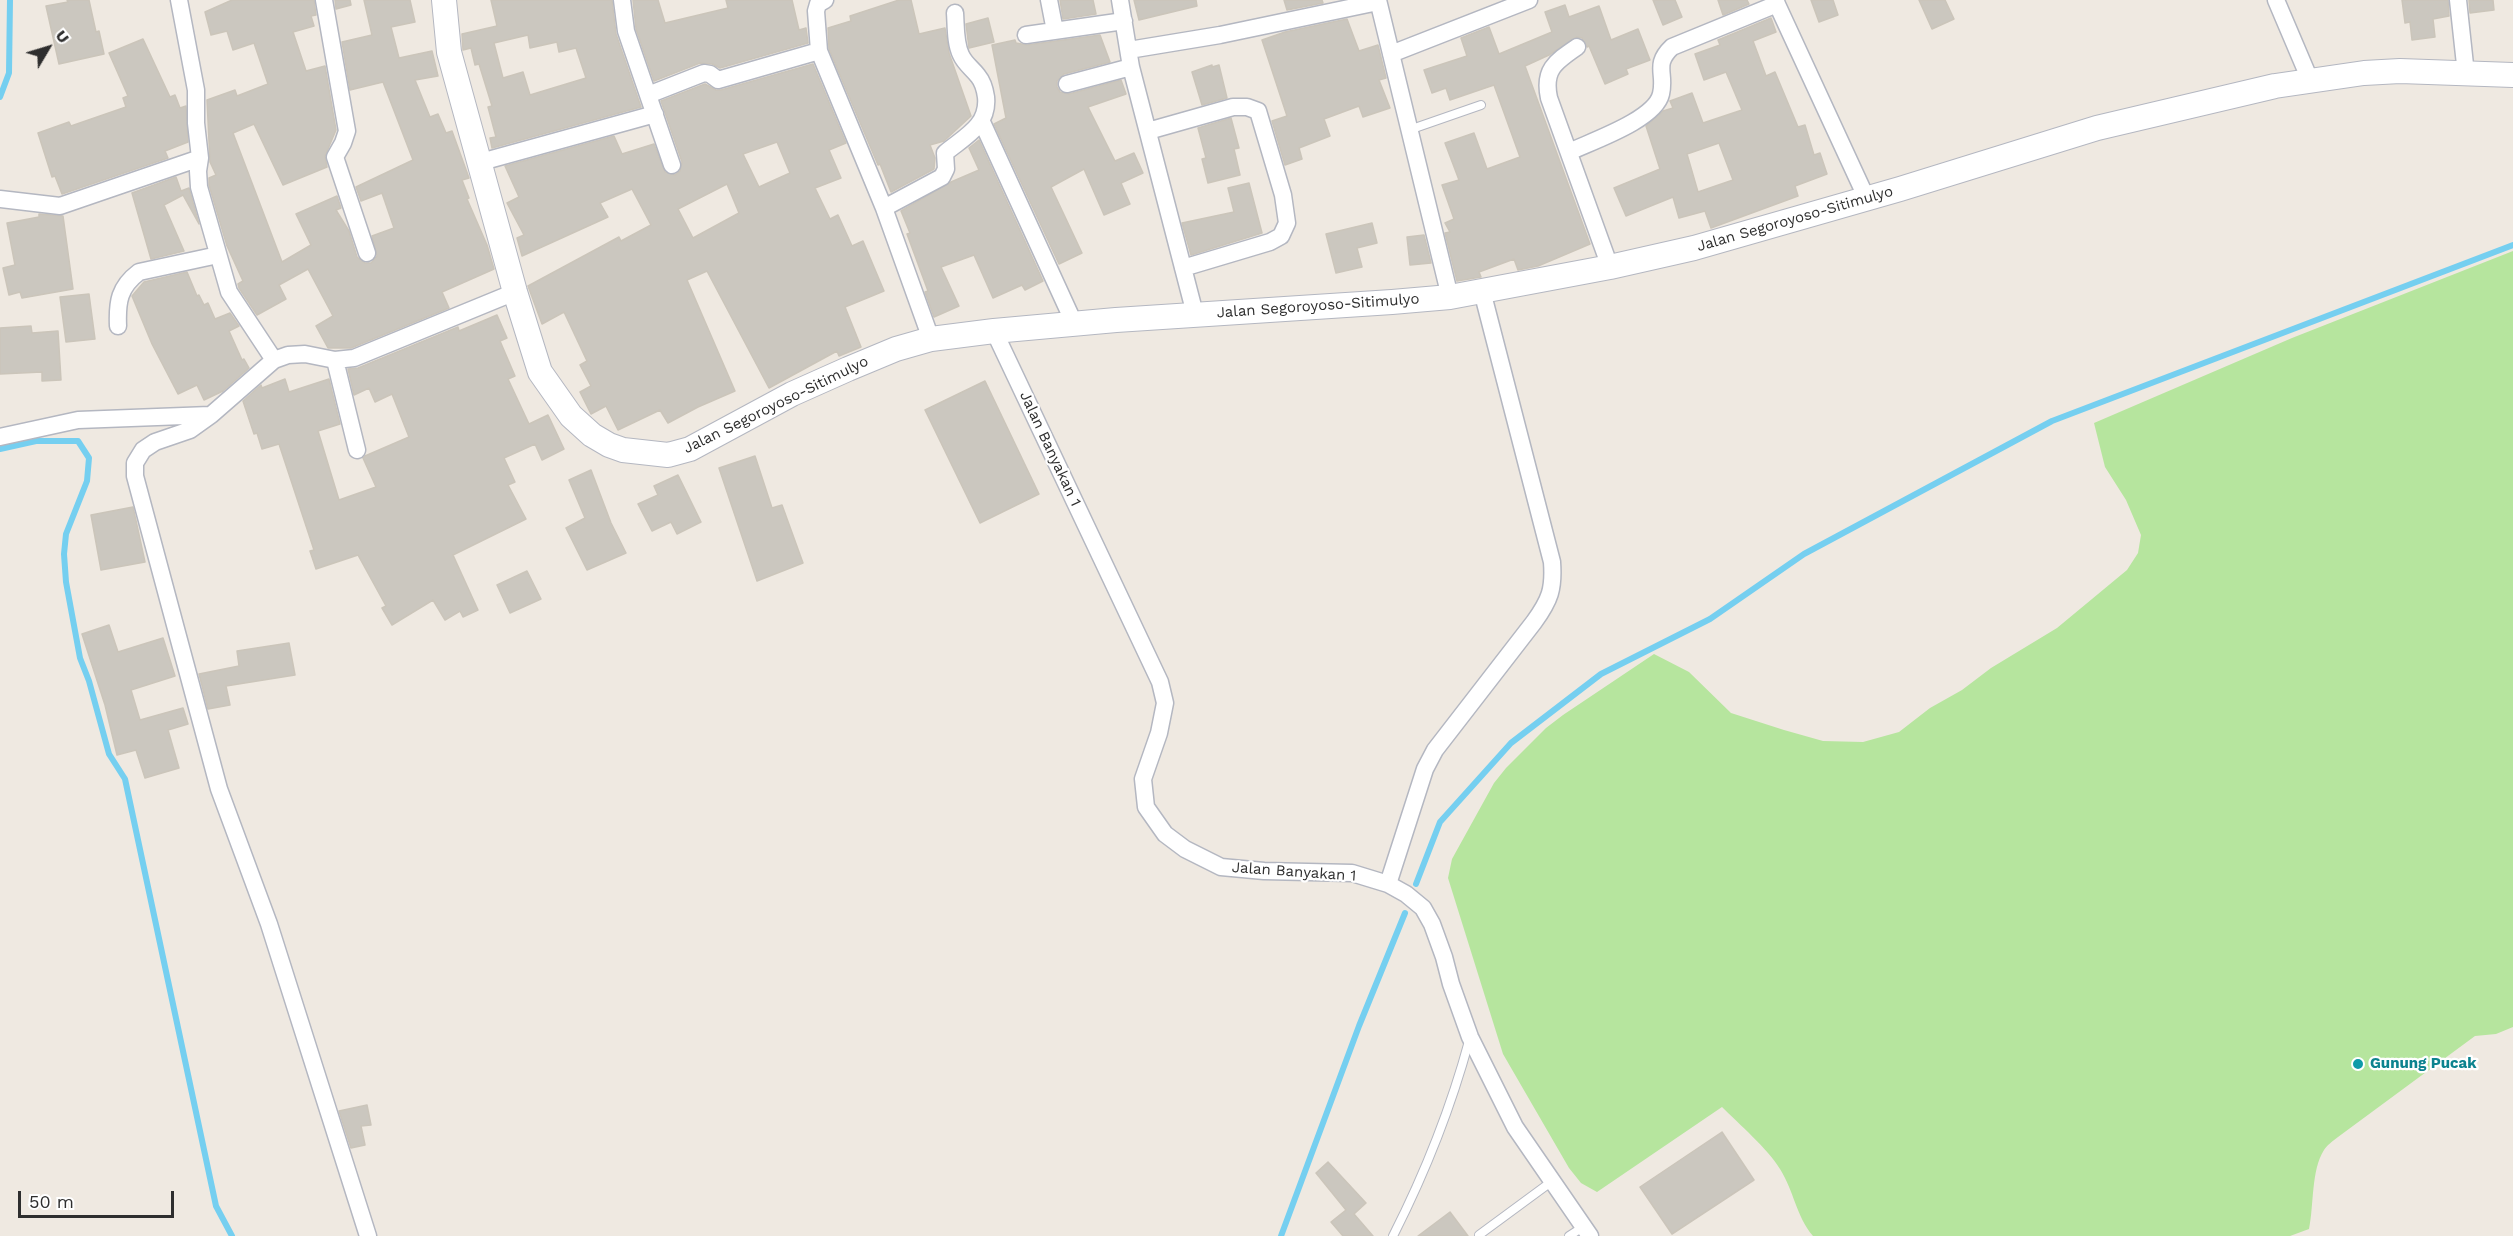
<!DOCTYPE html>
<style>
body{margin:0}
#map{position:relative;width:2513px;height:1236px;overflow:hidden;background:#efe9e1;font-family:"Work Sans",sans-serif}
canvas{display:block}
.north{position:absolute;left:18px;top:18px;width:60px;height:60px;-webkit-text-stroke:4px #fff;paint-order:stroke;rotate:52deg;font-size:16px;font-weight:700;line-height:24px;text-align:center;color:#2e2e2e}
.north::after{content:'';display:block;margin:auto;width:21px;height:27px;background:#2e2e2e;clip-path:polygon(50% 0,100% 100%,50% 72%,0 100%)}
.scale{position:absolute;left:18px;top:1191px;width:156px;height:27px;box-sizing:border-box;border:3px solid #2e2e2e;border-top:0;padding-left:8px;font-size:18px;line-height:21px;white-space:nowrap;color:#2e2e2e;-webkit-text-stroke:4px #fff;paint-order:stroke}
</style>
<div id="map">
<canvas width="2513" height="1236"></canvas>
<div class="north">U</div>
<div class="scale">50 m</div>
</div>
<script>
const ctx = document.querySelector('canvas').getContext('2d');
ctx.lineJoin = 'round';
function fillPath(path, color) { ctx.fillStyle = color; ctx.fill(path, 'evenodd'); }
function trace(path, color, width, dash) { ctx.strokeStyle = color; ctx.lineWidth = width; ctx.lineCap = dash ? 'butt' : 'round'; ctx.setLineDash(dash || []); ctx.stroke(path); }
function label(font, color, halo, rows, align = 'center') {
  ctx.font = font + ' "Work Sans",sans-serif'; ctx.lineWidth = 4.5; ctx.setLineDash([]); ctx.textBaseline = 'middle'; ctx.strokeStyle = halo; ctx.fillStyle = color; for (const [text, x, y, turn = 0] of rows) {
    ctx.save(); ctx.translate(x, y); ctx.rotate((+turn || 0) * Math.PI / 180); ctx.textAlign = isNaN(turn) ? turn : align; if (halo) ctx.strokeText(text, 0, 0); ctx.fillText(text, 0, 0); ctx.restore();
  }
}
fillPath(new Path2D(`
 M 2513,251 L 2513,1027 L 2496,1034 L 2475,1036 L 2338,1137 C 2333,1141 2327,1145 2324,1150 C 2311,1170 2314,1206 2309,1229 L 2290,1236 L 1813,1236 C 1796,1216 1794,1191 1780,1169 C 1768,1149 1739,1124 1722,1107 L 1597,1192 L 1581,1183 L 1569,1168 L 1503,1054 L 1448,878 L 1452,859 L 1494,783 L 1506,768 L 1546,728 L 1563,715 L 1654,654 L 1689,672 L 1731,713 L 1784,730 L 1823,741 L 1863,742 L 1899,732 L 1930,708 L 1962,690 L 1991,668 L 2057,628 L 2127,570 L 2138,553 L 2141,535 L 2126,500 L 2105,467 L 2094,423 L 2292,338 Z`), '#b6e59e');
trace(new Path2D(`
 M 0,97 L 9,73 L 10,0
 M 0,449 L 36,441 L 78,441 L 89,458 L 87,481 L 66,534 L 64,554 L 66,582 L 80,658 L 89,681 L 109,754 L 125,779 L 216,1206 L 232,1236
 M 1416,884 L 1440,822 L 1511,743 L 1601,674 L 1710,619 L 1804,554 L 2052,421 L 2513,245
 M 1281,1236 L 1359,1026 L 1405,913`), '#75cff0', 6);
const building = new Path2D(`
 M 67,0 L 89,0 L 96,32 L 99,31 L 104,54 L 59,64 L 46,6 L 68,2 Z
 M 232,0 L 314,0 L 316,15 L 311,16 L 314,26 L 293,32 L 306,71 L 325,66 L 336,130 L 325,156 L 327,167 L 283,185 L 254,124 L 233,133 L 282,262 L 311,245 L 296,214 L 337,196 L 341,208 L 336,210 L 349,231 L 357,257 L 365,263 L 371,263 L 377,256 L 372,236 L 394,228 L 382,193 L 361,201 L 356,187 L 413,160 L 383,82 L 350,90 L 342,42 L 372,35 L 364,0 L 410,0 L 415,22 L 391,27 L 399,58 L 432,51 L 438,76 L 415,80 L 430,117 L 438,114 L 446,133 L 452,131 L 469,178 L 462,180 L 469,198 L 467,199 L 487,245 L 494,269 L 442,292 L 449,308 L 351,348 L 328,348 L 316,326 L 333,316 L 308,269 L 279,285 L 286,299 L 257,315 L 239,288 L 238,284 L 243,281 L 227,246 L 209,185 L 209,178 L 216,175 L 210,162 L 207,100 L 235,90 L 237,96 L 268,84 L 254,43 L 233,50 L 227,31 L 211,35 L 205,12 Z
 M 335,0 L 350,0 L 351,5 L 336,9 Z
 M 491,0 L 612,0 L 616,34 L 641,107 L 492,148 L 490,138 L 496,137 L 488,107 L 492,106 L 479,64 L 475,65 L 471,48 L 463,50 L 462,34 L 497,26 ZM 528,35 L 530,48 L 557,42 L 559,52 L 576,48 L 586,78 L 530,95 L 523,72 L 503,78 L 494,43 Z
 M 633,0 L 658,0 L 665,23 L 728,8 L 726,0 L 792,0 L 799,30 L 806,28 L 808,43 L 720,68 L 712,64 L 700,63 L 654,81 L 636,29 Z
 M 899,0 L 911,0 L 919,34 L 945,28 L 949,53 L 971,116 L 944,141 L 930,145 L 935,158 L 934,169 L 891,192 L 880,164 L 878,165 L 829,49 L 828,28 L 851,21 L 850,16 Z
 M 1060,0 L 1093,0 L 1096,14 L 1063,19 Z
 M 1134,0 L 1196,0 L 1197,6 L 1139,20 Z
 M 1284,0 L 1322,0 L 1323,3 L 1287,10 Z
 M 1653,0 L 1675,0 L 1682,17 L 1663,25 Z
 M 1718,0 L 1747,0 L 1749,4 L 1723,15 Z
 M 1811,0 L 1833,0 L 1838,15 L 1819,22 Z
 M 1919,0 L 1945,0 L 1954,19 L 1932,29 Z
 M 2402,0 L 2448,0 L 2449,16 L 2433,19 L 2435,37 L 2412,40 L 2410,22 L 2405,23 Z
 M 2469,0 L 2493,0 L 2494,10 L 2470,13 Z
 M 1565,5 L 1569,17 L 1599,6 L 1611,40 L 1638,29 L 1650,60 L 1626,69 L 1628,74 L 1605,84 L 1589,46 L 1587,47 L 1582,38 L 1577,37 L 1549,55 L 1525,66 L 1590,244 L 1538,266 L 1518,270 L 1514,259 L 1479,272 L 1481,277 L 1457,281 L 1445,233 L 1450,232 L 1445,223 L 1454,219 L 1442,185 L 1459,180 L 1445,143 L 1474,133 L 1487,169 L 1520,157 L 1494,85 L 1450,100 L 1446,88 L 1432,93 L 1424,70 L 1467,56 L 1461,38 L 1489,27 L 1499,54 L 1552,32 L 1545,12 Z
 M 988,18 L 994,42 L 969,48 L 966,24 Z
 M 1771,18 L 1776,32 L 1753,41 L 1766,76 L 1775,72 L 1798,127 L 1805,125 L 1814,155 L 1820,153 L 1827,174 L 1795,186 L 1798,196 L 1711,228 L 1705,211 L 1679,218 L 1673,197 L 1626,216 L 1614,188 L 1660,169 L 1646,126 L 1663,111 L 1673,108 L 1670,101 L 1692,93 L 1703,123 L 1742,110 L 1726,72 L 1704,80 L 1695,54 L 1720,45 L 1718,40 ZM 1719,143 L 1733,180 L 1698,192 L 1687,154 Z
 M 1347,19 L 1359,51 L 1378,45 L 1386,78 L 1379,80 L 1390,108 L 1363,117 L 1359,106 L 1324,119 L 1330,136 L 1299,148 L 1302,159 L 1285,165 L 1272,121 L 1287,116 L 1262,40 L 1285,32 Z
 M 1100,35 L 1110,62 L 1064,74 L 1057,81 L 1057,87 L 1060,92 L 1069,94 L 1121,80 L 1126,94 L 1088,107 L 1115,161 L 1134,153 L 1143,173 L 1121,183 L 1130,204 L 1104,215 L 1084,169 L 1051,187 L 1082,253 L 1059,264 L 994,124 L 1006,118 L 992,45 L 1015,40 L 1016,43 L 1027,45 Z
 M 143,39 L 170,97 L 175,95 L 180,108 L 186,106 L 188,142 L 165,151 L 168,158 L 62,194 L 55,176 L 52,177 L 38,133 L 69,122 L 71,126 L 126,107 L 123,98 L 128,96 L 109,53 Z
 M 813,64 L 846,143 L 829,150 L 841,178 L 815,188 L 830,219 L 838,215 L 852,246 L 863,241 L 884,291 L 845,307 L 861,347 L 839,356 L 837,351 L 769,388 L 707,271 L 687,280 L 735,391 L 698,407 L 668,423 L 660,410 L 618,430 L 606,406 L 591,414 L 580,392 L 591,386 L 580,365 L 587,361 L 564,312 L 542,324 L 528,286 L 619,237 L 621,241 L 651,225 L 632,189 L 600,203 L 608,217 L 522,256 L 517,238 L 524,235 L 507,203 L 519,197 L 505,166 L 614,136 L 622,154 L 654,144 L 665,172 L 675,175 L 680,171 L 682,162 L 661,101 L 705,84 L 716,90 L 721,90 ZM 777,142 L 790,173 L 759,187 L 743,154 ZM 727,184 L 739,213 L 693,238 L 678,209 Z
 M 1212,65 L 1212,67 L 1219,65 L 1227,98 L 1202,105 L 1192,72 Z
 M 1231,118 L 1239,148 L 1234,149 L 1240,175 L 1208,183 L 1202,159 L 1206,158 L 1198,128 Z
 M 979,140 L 1043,281 L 1025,290 L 1022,285 L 993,298 L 974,255 L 941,267 L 959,306 L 934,317 L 925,292 L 928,291 L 907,234 L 910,233 L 901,211 L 951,182 L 979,170 L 969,148 Z
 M 176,177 L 181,191 L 189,188 L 199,224 L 183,195 L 164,205 L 184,251 L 151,259 L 132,193 Z
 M 1249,183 L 1262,233 L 1191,255 L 1182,223 L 1234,212 L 1228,188 Z
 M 39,214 L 63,216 L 73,289 L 22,298 L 20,292 L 9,295 L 3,268 L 15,265 L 7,223 L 39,217 Z
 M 1372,223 L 1377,243 L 1357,248 L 1362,267 L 1336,273 L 1326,234 Z
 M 1424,235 L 1431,263 L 1410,265 L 1407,237 Z
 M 187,272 L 197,296 L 199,295 L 204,305 L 208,303 L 215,319 L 230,313 L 239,326 L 229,331 L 242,360 L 244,359 L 249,368 L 223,391 L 204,400 L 197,385 L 178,394 L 152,344 L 132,296 L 144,282 Z
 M 89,294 L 95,339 L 66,342 L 60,297 Z
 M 497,315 L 507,338 L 500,341 L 515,376 L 508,379 L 529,424 L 548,415 L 564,449 L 542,460 L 535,444 L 504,458 L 515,482 L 508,485 L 526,519 L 453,555 L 478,610 L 463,617 L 460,611 L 445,620 L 433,600 L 392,625 L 382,608 L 386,606 L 358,555 L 316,569 L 310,551 L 314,550 L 279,444 L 262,449 L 257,433 L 254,434 L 243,401 L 261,385 L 262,388 L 285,379 L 289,392 L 329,379 L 340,424 L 318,431 L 339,500 L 376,487 L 363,458 L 365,456 L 409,437 L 392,394 L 375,402 L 369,388 L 354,395 L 348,369 L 358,368 L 458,327 L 459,331 Z
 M 31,326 L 32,333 L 58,331 L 61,380 L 42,381 L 42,372 L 0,374 L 0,328 Z
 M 985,381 L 1039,494 L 980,523 L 925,410 Z
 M 755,456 L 772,508 L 782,505 L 803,563 L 757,581 L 719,468 Z
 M 591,470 L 611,523 L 626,553 L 587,570 L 566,528 L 585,518 L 569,480 Z
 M 678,475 L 701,522 L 677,534 L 671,522 L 652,531 L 638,504 L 658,495 L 654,486 Z
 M 133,507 L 145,562 L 101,570 L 91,515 Z
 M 527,571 L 541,599 L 510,613 L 497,585 Z
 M 109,625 L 118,652 L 163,638 L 175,676 L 131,690 L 140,720 L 183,708 L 188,724 L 168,730 L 179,768 L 145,778 L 136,750 L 117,755 L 105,705 L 82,634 Z
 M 289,643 L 295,675 L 226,686 L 230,705 L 208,709 L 199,674 L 239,666 L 237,651 Z
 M 367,1105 L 371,1125 L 361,1126 L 365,1145 L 351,1148 L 339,1111 Z
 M 1722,1132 L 1754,1180 L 1672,1234 L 1640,1187 Z
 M 1328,1162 L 1366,1203 L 1354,1214 L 1373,1236 L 1343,1236 L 1331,1222 L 1346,1210 L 1316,1173 Z
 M 1450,1212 L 1468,1236 L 1418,1236 Z`);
fillPath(building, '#cbc7bf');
trace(building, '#cbc5ba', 1.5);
const service = new Path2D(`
 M 1409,130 L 1481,105
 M 1479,1235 L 1551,1182
 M 1393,1236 C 1426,1171 1450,1111 1469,1041
 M 1569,1236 L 1583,1227`);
const minor = new Path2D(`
 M 179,0 L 196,90 L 196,123 L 200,158 L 198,171 L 199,187 L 229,292 L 274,360
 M 324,0 L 347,131 L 343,143 L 335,157 L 367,253
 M 622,0 L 626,31 L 672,165
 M 825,0 L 818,4 L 816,11 L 819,51 L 884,208 L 931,339
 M 1049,0 L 1055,31
 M 1120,0 L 1131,67 L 1195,314
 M 1378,0 L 1450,297
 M 1775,0 L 1866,197
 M 2276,0 L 2310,80
 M 2458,0 L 2466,74
 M 1026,35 L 1124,21
 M 1577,47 C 1555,62 1543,70 1549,98 L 1610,267
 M 1129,50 L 1220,35 L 1378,2
 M 1391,54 L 1529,0
 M 1067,84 L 1131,67
 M 648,95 L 704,73 L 710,74 L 718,80 L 819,51
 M 982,122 L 1074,323
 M 1148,131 L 1233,107 L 1247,107 L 1258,111 L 1283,195 L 1287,223 L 1281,236 L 1270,242 L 1183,268
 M 1569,152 C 1592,141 1655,120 1661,94 C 1666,73 1653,65 1672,47 L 1777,4
 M 481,162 L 655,114
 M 0,199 L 60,206 L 200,158
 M 884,208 L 942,177 L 946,169 L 945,153 C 964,137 989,126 986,97 C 985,90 983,82 978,76 C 972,68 965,64 961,55 C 955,43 956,26 955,13
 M 118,326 C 117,302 119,287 139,272 L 218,255
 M 994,331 L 1160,682 L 1165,703 L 1159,733 L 1143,779 L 1146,807 L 1165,834 L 1185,849 L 1221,867 L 1264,871 L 1352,873 L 1388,884 L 1406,894 L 1423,908 L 1432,924 L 1444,957 L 1451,984 L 1470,1037 L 1515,1127 L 1590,1236
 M 335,360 L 357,450
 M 0,437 L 78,420 L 210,415
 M 1388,884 L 1425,769 L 1435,750 L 1534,622 C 1550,600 1554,589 1552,562 L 1482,291
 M 368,1236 L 269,924 L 219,789 L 135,476 L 135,463 L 143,450 L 155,442 L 190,430 L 211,415 L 274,360 L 288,355 L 305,354 L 335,360 L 354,358 L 515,292`);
const secondary = new Path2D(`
 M 444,0 L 449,52 L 515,292 L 540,372 L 571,416 L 592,435 L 609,445 L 623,450 L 668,455 L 690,449 L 792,394 L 848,369 L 896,349 L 931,339 L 994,331 L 1116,320 L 1392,302 L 1450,297 L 1610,267 L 1694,248 L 1900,189 L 2097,128 L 2275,86 L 2364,73 L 2400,71 L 2513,75`);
trace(service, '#b4b7c1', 10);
trace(minor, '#b4b7c1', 19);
trace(secondary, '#b4b7c1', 26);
trace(service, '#fff', 8);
trace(minor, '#fff', 16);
trace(secondary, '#fff', 24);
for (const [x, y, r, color] of [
 [2358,1064,6,"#0f9aa8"]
]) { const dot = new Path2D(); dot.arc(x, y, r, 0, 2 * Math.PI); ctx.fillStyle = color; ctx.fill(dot); trace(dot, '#fff', 2); }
label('15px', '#2e2e2e', '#fff', [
 ["Jalan Segoroyoso-Sitimulyo",1795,219,-16],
 ["Jalan Segoroyoso-Sitimulyo",1318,306,-4],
 ["Jalan Segoroyoso-Sitimulyo",776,405,-26],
 ["Jalan Banyakan 1",1050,449,65],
 ["Jalan Banyakan 1",1294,872,4]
]);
label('bold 15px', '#0d838f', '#fff', [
 ["Gunung Pucak",2370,1064]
], 'left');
</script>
